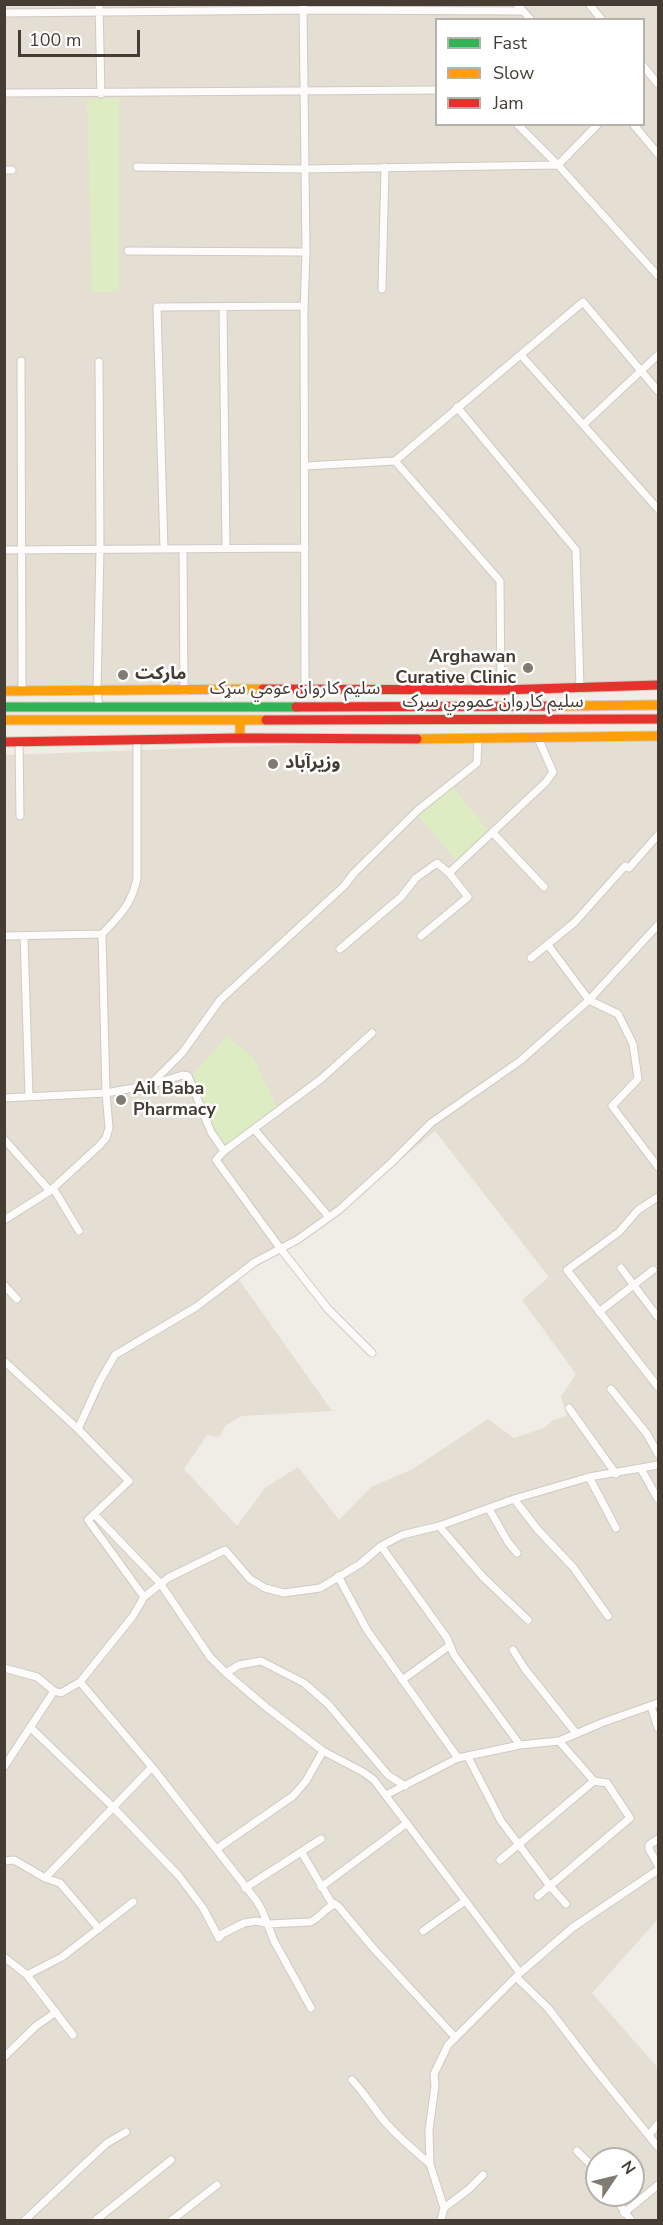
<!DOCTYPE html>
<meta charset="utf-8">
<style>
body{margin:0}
#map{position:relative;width:663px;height:2225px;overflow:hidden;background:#f0ede6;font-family:"Nunito Sans",sans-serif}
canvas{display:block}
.frame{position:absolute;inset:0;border:6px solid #453d33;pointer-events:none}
.legend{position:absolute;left:435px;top:18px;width:210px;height:108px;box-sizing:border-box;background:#fff;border:2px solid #b5b1ad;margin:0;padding:8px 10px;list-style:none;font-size:18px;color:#453d33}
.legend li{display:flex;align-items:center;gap:12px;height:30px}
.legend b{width:30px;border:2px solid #b5b1ad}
.north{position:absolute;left:585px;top:2147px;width:60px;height:60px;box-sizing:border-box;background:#fff;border:2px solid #b5b1ad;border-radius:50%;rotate:55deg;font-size:16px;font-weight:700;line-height:24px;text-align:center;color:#453d33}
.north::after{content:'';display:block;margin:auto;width:21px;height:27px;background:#817b72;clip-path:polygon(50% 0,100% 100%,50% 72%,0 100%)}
.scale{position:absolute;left:18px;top:30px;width:122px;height:27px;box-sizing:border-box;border:3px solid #453d33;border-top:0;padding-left:8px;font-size:18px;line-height:21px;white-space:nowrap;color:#453d33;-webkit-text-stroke:4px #fff;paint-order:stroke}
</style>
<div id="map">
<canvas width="663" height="2225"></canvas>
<div class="frame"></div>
<ul class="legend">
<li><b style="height:8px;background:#30b455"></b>Fast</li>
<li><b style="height:8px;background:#ff9f0a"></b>Slow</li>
<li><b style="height:8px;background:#e5322d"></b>Jam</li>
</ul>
<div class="north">N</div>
<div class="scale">100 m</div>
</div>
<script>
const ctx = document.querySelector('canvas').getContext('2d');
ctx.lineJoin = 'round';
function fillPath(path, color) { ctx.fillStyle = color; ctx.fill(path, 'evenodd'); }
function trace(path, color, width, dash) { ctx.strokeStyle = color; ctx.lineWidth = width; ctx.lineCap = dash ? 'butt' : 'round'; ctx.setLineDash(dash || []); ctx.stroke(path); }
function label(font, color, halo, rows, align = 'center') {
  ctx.font = font + ' "Nunito Sans","Noto Sans Arabic",sans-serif'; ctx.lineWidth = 5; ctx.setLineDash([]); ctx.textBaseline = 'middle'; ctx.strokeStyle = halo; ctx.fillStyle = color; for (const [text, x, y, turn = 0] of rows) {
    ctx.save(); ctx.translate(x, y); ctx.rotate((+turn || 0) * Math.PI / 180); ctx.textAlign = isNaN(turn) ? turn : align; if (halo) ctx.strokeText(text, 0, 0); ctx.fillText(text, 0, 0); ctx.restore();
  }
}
fillPath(new Path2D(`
 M 4,5 L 658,5 L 658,689 L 5,691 ZM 436,20 L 644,20 L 644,124 L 436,124 Z
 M 658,738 L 658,1919 L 592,1993 L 658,2068 L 658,2220 L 5,2220 L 4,755 L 427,740 ZM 435,1131 L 549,1277 L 522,1300 L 576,1374 L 561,1397 L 567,1416 L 553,1420 L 544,1428 L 514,1438 L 488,1419 L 411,1470 L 371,1487 L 339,1520 L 298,1467 L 265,1488 L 237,1526 L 184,1469 L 207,1435 L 219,1437 L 226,1425 L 242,1416 L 332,1411 L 237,1277 L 339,1211 ZM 597,2159 L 633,2159 L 633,2195 L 597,2195 Z`), '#e4ded3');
fillPath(new Path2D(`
 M 119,98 L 119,292 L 92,292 L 87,99 Z
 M 451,785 L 490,832 L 456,861 L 417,814 Z
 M 227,1036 L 253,1057 L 277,1108 L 227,1148 L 215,1129 L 191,1077 Z`), '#deecc4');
const street = new Path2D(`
 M 99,4 L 101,94
 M 303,4 L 306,252 L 304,310 L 305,688
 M 517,4 L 531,20
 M 589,4 L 602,20
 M 4,13 L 303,10 L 523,11
 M 644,67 L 658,84
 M 4,93 L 436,90
 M 517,124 L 558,165 L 658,276
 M 633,124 L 658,154
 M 137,167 L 304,169 L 558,165 L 598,124
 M 4,170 L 12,170
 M 128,251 L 306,252
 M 382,289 L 385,167
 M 223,307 L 226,548
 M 521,355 L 658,509
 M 21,361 L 22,691
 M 457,407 L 576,550 L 580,689
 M 584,424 L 658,355
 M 395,461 L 583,302 L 658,391
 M 305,466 L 395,461 L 500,581 L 501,690
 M 164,549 L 157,307 L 304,306
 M 183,549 L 184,691
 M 4,550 L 305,548
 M 99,707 L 97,691 L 100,549 L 99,362
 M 19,742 L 20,816
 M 493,833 L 544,887
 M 4,936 L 102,934
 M 24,936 L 29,1096
 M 421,936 L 468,897 L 449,873
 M 548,945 L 589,1000 L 618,1014 L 633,1044 L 638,1079 L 612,1106 L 658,1167
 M 340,949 L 401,897 L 416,878 L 437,863 L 449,873 L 546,782 L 553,772 L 538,738
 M 531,958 L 575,922 L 625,866 L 629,868 L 658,835
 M 372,1033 L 321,1079 L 224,1151 L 216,1160 L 280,1248 L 328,1309 L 372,1353
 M 153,1084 L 183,1075 L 188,1076 L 211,1132 L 224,1151
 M 4,1098 L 106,1093 L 150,1085 L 182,1053 L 220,1000 L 344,886 L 354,873 L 418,810 L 477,763 L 478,740
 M 254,1129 L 329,1217
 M 4,1139 L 50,1191
 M 53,1188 L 79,1231
 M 658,1197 L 638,1210 L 619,1232 L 567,1270 L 658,1387
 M 4,1220 L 50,1191 L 99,1146 L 106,1138 L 109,1128 L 106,1093 L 102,934 C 120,915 132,904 137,878 L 137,740
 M 621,1268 L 657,1316
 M 4,1285 L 17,1299
 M 599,1312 L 653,1270
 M 4,1361 L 78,1429
 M 611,1389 L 647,1434 L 658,1454
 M 569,1408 L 616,1474
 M 641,1469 L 658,1499
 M 589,1477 L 616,1528
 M 514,1499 L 538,1530 L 573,1567 L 608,1616
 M 489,1509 L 508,1542 L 517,1553
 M 94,1514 L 160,1583 L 210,1657 L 226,1673 L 266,1707 L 323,1751 L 363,1772 L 374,1780 L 520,1973
 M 439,1526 L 483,1577 L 528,1620
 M 381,1546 L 447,1638 L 454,1655 L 520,1745
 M 338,1576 L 367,1630 L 458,1758
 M 144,1597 L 88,1520 L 129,1481 L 78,1429 L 100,1381 L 115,1355 L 196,1307 L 255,1262 L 297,1240 L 339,1210 L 391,1163 L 431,1123 L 520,1061 L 589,1000 L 658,925
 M 513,1650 L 525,1669 L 576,1733
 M 4,1668 L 37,1677 L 54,1691
 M 226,1673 L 239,1665 L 261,1661 L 304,1683 L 328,1704 L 388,1775 L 405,1786
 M 402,1680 L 449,1646
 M 80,1682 L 152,1767 L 256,1900 L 262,1910 L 274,1941 L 311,2008
 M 651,1706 L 658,1728
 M 30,1727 L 112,1806 L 179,1876 L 203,1908 L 219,1938 L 222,1934 L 244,1923 L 257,1921 L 268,1924 L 310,1922 C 320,1918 325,1908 335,1904
 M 468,1757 L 501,1821 L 550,1886 L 566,1904
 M 4,1767 L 54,1691 L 61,1693 L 80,1682 L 133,1616 L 144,1597 L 168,1578 L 225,1550 L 250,1579 L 265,1588 L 284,1593 L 320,1588 L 360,1564 L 381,1546 L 402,1535 L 439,1526 L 514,1499 L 589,1477 L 658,1465
 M 386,1795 L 458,1758 L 520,1745 L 559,1741 L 604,1722 L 658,1703
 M 658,1839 L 649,1845 L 649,1849 L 658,1865
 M 218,1848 L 293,1796 L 306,1781 L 323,1751
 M 302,1853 L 331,1902 L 338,1906 L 374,1949 L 455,2037
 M 500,1860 L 594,1781
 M 4,1861 L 14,1860 L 45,1878 L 60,1883 L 99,1929
 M 45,1878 L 152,1767
 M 321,1887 L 407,1823
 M 245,1888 L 321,1839
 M 538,1896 L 630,1818 L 607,1783 L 594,1781 L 559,1741
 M 423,1931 L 465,1901
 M 4,1957 L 27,1975 L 73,2035
 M 27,1975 L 62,1957 L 133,1902
 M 517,1978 L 548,2008 L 594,2068 L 658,2147
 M 4,2057 L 36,2026 L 56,2012
 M 352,2080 C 364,2093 371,2104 381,2117 C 395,2135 413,2149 430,2164
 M 649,2135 L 658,2124
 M 577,2151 L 597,2171
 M 612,2195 L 631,2220
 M 444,2208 L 469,2189 L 483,2175
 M 624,2213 L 658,2185
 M 25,2220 L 107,2143 L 126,2132
 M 96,2220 L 171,2160
 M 172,2220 L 217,2185
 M 441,2220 L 444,2208 L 430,2164 L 429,2130 L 435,2086 L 434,2074 L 448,2045 L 520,1973 L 572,1928 L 658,1870`);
const fast = new Path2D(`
 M 4,707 L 296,707`);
const slow = new Path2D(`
 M 4,691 L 263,689
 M 562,706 L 658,705
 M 4,720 L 266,720
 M 240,721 L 240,738
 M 417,739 L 658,736`);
const jam = new Path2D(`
 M 263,689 L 501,690 L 658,685
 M 296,707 L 562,706
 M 266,720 L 658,719
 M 4,742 L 240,738 L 417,739`);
trace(street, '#cecac4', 9);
trace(fast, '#d1ccbe', 11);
trace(slow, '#d1ccbe', 11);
trace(jam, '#d1ccbe', 11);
trace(street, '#fdfcfb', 7);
trace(fast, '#30b455', 9);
trace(slow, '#ff9f0a', 9);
trace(jam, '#e5322d', 9);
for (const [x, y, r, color] of [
 [528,668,6,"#817b72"],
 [123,675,6,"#817b72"],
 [273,764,6,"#817b72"],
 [121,1100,6,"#817b72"]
]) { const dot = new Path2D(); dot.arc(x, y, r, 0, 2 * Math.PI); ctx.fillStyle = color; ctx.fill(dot); trace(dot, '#fff', 2); }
label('bold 18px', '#453d33', '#fff', [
 ["Arghawan",516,658,"right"],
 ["Curative Clinic",516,679,"right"],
 ["مارکت",135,675],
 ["وزیرآباد",285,764],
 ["Ail Baba",133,1090],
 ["Pharmacy",133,1111]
], 'left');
label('18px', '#453d33', '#fff', [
 ["سلیم کاروان عومي سړک",295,690],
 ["سلیم کاروان عمومي سړک",493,703]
]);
</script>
